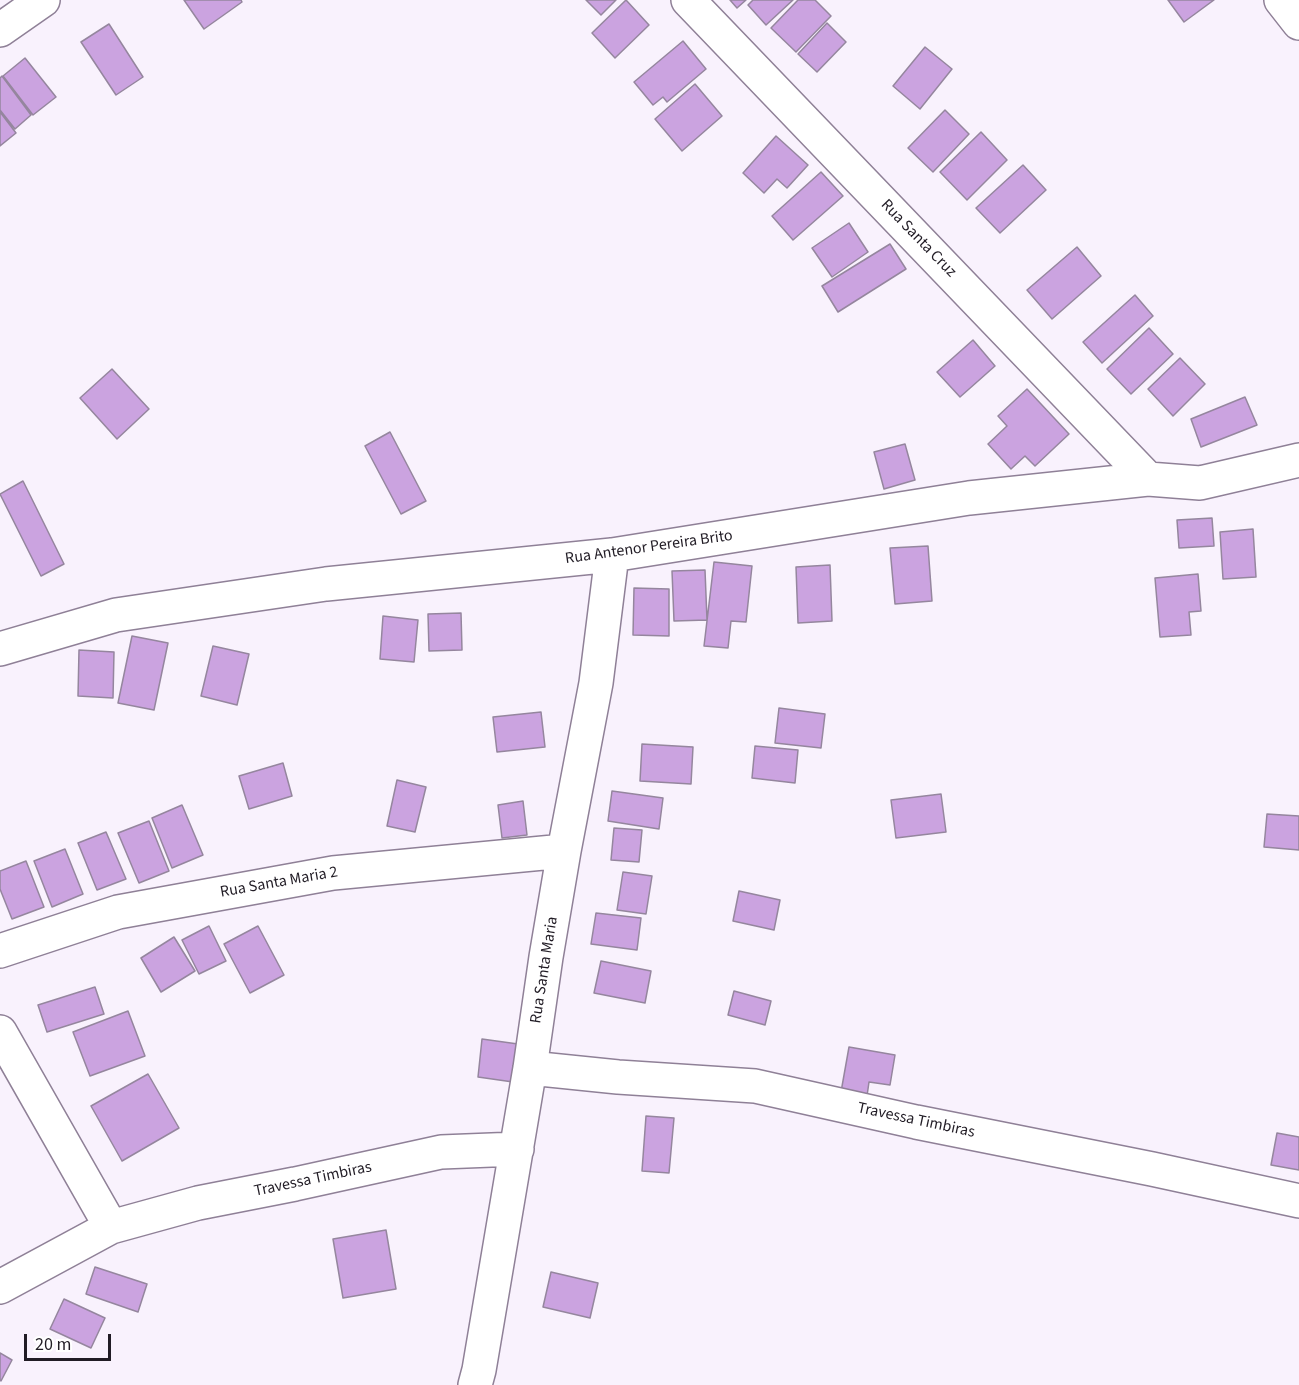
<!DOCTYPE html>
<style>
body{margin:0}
#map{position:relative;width:1299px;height:1385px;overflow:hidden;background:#f9f2fd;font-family:"Source Sans 3",sans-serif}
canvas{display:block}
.scale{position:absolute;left:24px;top:1334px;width:87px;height:27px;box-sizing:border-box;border:3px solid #211c25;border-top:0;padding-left:8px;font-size:18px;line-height:21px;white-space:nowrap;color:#211c25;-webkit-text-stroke:4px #fff;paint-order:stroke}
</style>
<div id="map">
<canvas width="1299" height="1385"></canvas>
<div class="scale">20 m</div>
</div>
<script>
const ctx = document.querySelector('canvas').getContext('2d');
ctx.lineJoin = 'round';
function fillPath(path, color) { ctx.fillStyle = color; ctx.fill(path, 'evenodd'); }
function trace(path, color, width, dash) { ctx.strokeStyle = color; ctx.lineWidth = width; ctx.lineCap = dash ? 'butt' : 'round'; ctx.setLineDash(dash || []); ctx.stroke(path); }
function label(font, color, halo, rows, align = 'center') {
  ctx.font = font + ' "Source Sans 3",sans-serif'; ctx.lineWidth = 5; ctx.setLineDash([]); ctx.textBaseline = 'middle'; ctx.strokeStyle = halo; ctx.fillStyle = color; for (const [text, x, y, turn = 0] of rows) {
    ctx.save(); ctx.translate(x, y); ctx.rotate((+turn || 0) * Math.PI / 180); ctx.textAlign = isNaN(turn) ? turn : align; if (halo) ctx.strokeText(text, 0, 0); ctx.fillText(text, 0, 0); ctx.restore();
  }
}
const building = new Path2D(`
 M 184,0 L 241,0 L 242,2 L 204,29 Z
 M 586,0 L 616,0 L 601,15 Z
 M 626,0 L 649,25 L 615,58 L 592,33 Z
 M 730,0 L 746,0 L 737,8 Z
 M 753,0 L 793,0 L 766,25 L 748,5 Z
 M 798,0 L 815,0 L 831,16 L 796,52 L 771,28 Z
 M 1168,0 L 1214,0 L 1184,22 Z
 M 827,23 L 846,42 L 817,72 L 798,54 Z
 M 109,24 L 143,77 L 116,95 L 81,42 Z
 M 683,41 L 706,69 L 667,102 L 663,97 L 653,105 L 634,82 Z
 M 925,47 L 952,69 L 920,109 L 893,86 Z
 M 25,58 L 56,97 L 33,115 L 3,76 Z
 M 2,76 L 31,115 L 15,129 L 0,110 L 0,78 Z
 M 695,84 L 722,116 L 682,151 L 655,119 Z
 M 945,110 L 969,134 L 933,172 L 908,148 Z
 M 0,112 L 16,133 L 0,146 Z
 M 981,132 L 1007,160 L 967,200 L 940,172 Z
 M 776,136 L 808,165 L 787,188 L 777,179 L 764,193 L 743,173 Z
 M 1023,165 L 1046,190 L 1000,233 L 976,208 Z
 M 821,172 L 843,196 L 793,240 L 772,216 Z
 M 849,223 L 868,252 L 832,277 L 812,248 Z
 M 890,244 L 906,269 L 838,312 L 822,286 Z
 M 1077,247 L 1101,276 L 1052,319 L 1027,290 Z
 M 1135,295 L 1153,316 L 1102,363 L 1083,342 Z
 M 1149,328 L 1173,354 L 1131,394 L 1107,369 Z
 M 973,340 L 995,366 L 960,397 L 937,372 Z
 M 1180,358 L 1205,384 L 1173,416 L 1148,389 Z
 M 112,369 L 149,409 L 117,439 L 80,398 Z
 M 1027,389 L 1069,434 L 1035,466 L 1025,456 L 1011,469 L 988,444 L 1007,426 L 998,416 Z
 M 1245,397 L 1257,425 L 1201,447 L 1191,419 Z
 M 390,432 L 426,501 L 401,514 L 365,446 Z
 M 905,444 L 915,480 L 884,489 L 874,452 Z
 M 23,481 L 64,564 L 41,576 L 0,494 Z
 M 1212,518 L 1214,546 L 1179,548 L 1177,520 Z
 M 1253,529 L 1256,577 L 1223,579 L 1220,532 Z
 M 928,546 L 932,601 L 895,604 L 890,548 Z
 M 714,562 L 752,566 L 746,622 L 731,621 L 728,648 L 704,646 Z
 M 830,565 L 832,621 L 798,623 L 796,567 Z
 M 705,570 L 707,620 L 674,621 L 672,571 Z
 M 1198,574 L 1201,611 L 1189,612 L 1191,635 L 1160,637 L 1155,578 Z
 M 634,588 L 669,589 L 669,636 L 633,635 Z
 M 461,613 L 462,650 L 429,651 L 428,614 Z
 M 383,616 L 418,620 L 414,662 L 380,659 Z
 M 132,636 L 168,643 L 154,710 L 118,703 Z
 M 213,646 L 249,654 L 237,705 L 201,696 Z
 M 79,650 L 114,652 L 113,698 L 78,696 Z
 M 779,708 L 825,714 L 821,748 L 775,743 Z
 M 541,712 L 545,747 L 497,752 L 493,717 Z
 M 642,744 L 693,747 L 691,784 L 640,781 Z
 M 755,746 L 798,750 L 795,783 L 752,778 Z
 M 283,763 L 292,796 L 249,809 L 239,776 Z
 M 397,780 L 426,787 L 415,832 L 387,826 Z
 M 612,791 L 663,798 L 659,829 L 608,821 Z
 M 941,794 L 946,832 L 896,838 L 891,800 Z
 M 523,801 L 527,835 L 502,838 L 498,805 Z
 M 182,805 L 203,855 L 172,868 L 152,818 Z
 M 1267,814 L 1299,816 L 1299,850 L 1264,847 Z
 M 149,821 L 169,871 L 139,883 L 118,833 Z
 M 614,828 L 642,830 L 639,862 L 611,860 Z
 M 106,832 L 126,879 L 97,890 L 78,843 Z
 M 65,849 L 83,894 L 52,907 L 34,861 Z
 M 26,861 L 44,907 L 12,919 L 0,889 L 0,871 Z
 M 623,872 L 652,876 L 646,914 L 617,910 Z
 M 739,891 L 780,900 L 774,930 L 733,921 Z
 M 596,913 L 641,918 L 637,950 L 591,944 Z
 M 209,926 L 226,961 L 199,974 L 182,940 Z
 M 258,926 L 284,975 L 250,993 L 224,944 Z
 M 174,937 L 195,971 L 161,992 L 141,958 Z
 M 601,961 L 651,971 L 645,1003 L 594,993 Z
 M 95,987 L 104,1014 L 47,1032 L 38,1005 Z
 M 734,991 L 771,1001 L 765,1025 L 728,1015 Z
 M 128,1011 L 145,1056 L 90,1076 L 73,1032 Z
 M 482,1039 L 518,1044 L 513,1082 L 478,1077 Z
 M 849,1047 L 895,1055 L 890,1085 L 869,1082 L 867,1096 L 841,1092 Z
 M 148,1074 L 179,1128 L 122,1161 L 91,1106 Z
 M 646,1116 L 674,1118 L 669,1173 L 642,1171 Z
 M 1277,1133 L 1299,1137 L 1299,1170 L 1271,1165 Z
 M 386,1230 L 396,1289 L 343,1298 L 333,1239 Z
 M 95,1267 L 147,1284 L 138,1312 L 86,1294 Z
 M 551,1272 L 598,1283 L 590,1318 L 543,1307 Z
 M 64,1299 L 105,1318 L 91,1348 L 50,1329 Z
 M 0,1353 L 12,1360 L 1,1381 L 0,1380 Z`);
fillPath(building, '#cba3e0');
trace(building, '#95869e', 1.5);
const street = new Path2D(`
 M 688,0 L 1148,479
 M 1281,0 L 1299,23
 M 0,649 L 116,615 L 326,584 L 612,555 L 969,498 L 1148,479 L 1200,483 L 1299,460
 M 0,951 L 118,912 L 333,873 L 564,851
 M 0,1032 L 111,1227
 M 530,1068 L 618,1077 L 755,1086 L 916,1122 L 1152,1169 L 1299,1201
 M 0,1287 L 111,1227 L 198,1203 L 295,1184 L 441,1152 L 517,1149
 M 475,1385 L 479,1370 L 530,1068 L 546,957 L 564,851 L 596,683 L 612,555`);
const primary = new Path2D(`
 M 0,30 L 43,0`);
trace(street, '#8f8097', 36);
trace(primary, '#8f8097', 36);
trace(street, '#fff', 33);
trace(primary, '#fff', 33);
label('16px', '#211c25', '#fff', [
 ["Rua Santa Cruz",918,239,46],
 ["Rua Antenor Pereira Brito",649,548,-8],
 ["Rua Santa Maria 2",279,883,-10],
 ["Rua Santa Maria",545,970,-81],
 ["Travessa Timbiras",916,1121,12],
 ["Travessa Timbiras",313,1180,-12]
]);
</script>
